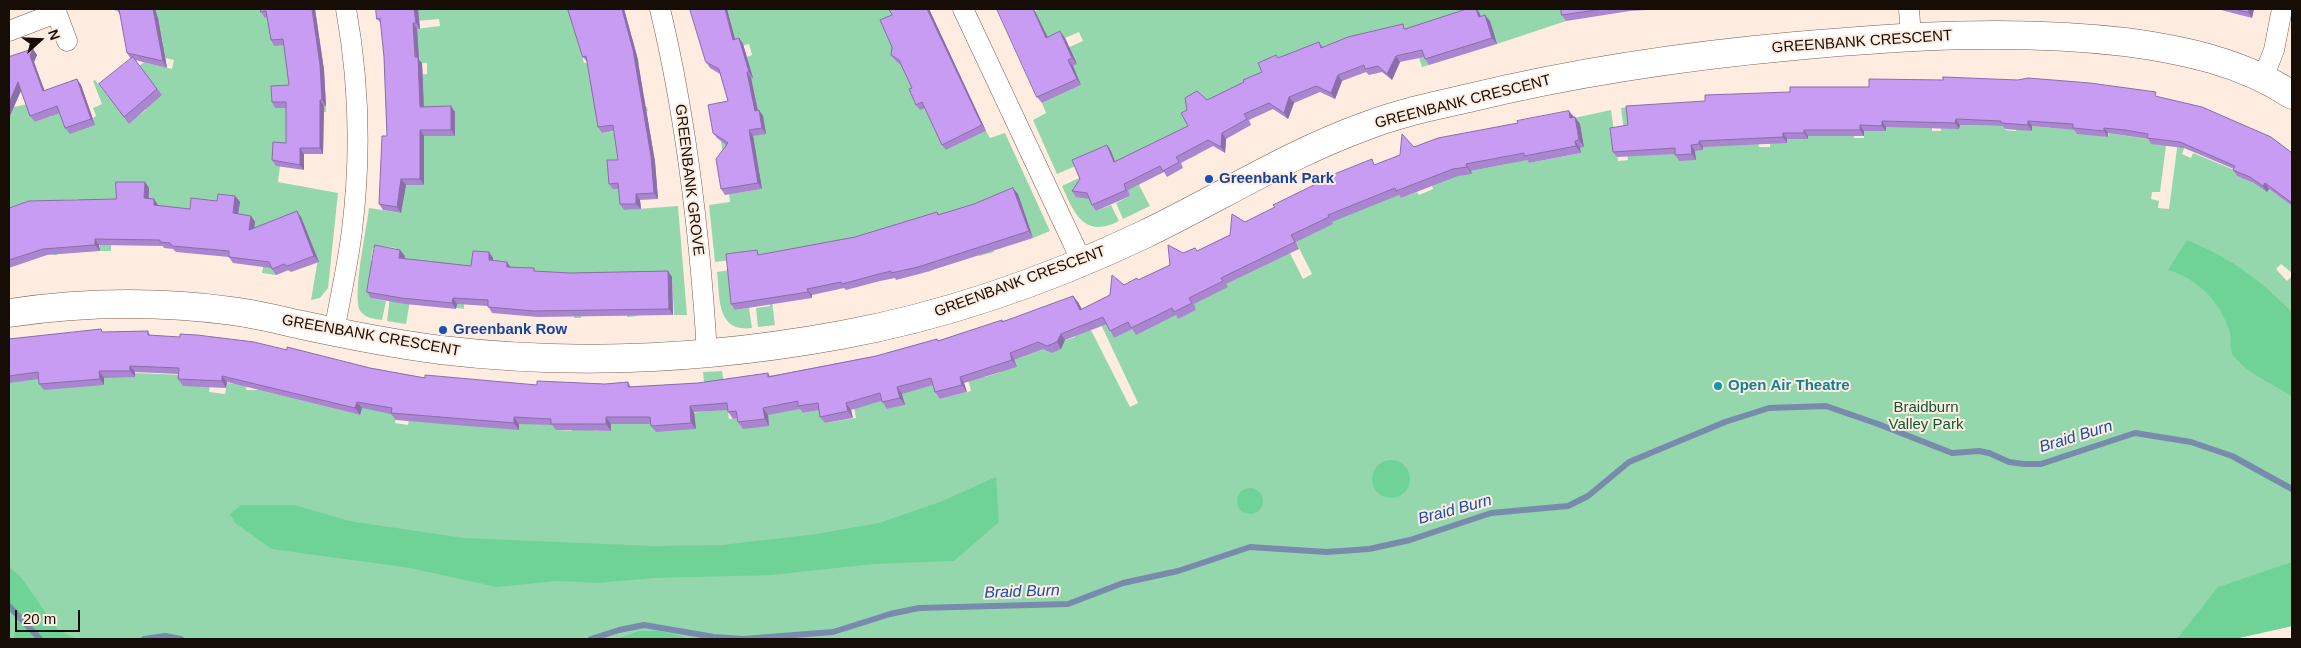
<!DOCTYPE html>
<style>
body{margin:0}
#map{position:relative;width:2301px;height:648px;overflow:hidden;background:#feece0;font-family:Helvetica,sans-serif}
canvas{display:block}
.frame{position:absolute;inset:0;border:10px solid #160d07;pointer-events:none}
.north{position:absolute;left:15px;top:15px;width:50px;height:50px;-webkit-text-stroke:4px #feece0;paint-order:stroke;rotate:70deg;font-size:14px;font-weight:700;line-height:20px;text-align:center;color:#160d07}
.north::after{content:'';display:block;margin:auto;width:18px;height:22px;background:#160d07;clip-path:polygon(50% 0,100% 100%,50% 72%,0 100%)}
.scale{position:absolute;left:15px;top:610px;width:65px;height:22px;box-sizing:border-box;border:2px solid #160d07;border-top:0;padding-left:6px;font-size:15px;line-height:18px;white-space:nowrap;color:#160d07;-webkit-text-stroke:4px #feece0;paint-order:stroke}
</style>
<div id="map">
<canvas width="2301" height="648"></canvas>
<div class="frame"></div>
<div class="north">N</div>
<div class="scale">20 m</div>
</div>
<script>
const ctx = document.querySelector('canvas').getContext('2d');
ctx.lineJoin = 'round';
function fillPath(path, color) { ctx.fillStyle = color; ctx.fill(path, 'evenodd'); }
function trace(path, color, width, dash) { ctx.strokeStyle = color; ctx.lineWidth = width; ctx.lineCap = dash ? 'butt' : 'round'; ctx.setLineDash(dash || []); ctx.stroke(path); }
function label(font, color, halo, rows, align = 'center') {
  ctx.font = font + ' Helvetica,sans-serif'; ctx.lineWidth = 4; ctx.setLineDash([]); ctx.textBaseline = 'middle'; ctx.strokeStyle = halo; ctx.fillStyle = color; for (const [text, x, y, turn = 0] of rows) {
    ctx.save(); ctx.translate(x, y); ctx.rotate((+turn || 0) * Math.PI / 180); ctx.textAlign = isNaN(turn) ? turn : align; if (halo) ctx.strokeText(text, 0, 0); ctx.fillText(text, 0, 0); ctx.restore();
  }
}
fillPath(new Path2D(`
 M 155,9 L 301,9 L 287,44 L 292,91 L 275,108 L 326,106 L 326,112 L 324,112 L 324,119 L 290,119 L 290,148 L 276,165 L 280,166 L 278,182 L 338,193 L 328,288 L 320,298 L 311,300 L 318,259 L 276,275 L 262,273 L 264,262 L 195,215 L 166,228 L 163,248 L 165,221 L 148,204 L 148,188 L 116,206 L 115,245 L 111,245 L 111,251 L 100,251 L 98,211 L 79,206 L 78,199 L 65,200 L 55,206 L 57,255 L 53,255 L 53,252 L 9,215 L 9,108 L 28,104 L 35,122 L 52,116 L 45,97 L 95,125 L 93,118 L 96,116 L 93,108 L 102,104 L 93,81 L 95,80 L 124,117 L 134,115 L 138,116 L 146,110 L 147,106 L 139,66 L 144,62 L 172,69 L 174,60 L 130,50 L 163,44 L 157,14 L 125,20 Z
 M 413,9 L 570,9 L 584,63 L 638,58 L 639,64 L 592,73 L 628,110 L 647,107 L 648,111 L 615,116 L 602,133 L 617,131 L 640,156 L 654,154 L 655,163 L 613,189 L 622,189 L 624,210 L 678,206 L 687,315 L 674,315 L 672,277 L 636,279 L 637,316 L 627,317 L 626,278 L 580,279 L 581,318 L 574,318 L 574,278 L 464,304 L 464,309 L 410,301 L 406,324 L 387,321 L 396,248 L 381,246 L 380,249 L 373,248 L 371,260 L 378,261 L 372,298 L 386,301 L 382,320 C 375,319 366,318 361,312 C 351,300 367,227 369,208 L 401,213 L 387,137 L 455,135 L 424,113 L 388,77 L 427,74 L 427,63 L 420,63 L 385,33 L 440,26 L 439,19 L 416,21 Z
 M 727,9 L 890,9 L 966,90 L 946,150 L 986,131 L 990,138 L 1005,133 L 1050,231 L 1033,238 L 1018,195 L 979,209 L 994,252 L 979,256 L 966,214 L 922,235 L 933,270 L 928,272 L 926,269 L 772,301 L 775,325 L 758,327 L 756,308 L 770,306 L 766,266 L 748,258 L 715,262 L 709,205 L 730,202 L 729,194 L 762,189 L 724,160 L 721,142 L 751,118 L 747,57 L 752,55 L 749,44 L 710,54 L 735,39 Z
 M 1040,9 L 1565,9 L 1566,21 L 1497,44 L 1422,43 L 1429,65 L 1422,67 L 1419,58 L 1266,78 L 1240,92 L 1251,119 L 1249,120 L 1243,109 L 1193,133 L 1190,142 L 1197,155 L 1190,158 L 1182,143 L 1139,185 L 1150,206 L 1123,219 L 1116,203 L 1130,196 L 1111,151 L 1057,174 L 1033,120 L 1046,113 L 1042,103 L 1081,85 L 1065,49 L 1083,41 L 1079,32 L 1051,44 L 1005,25 Z
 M 1627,107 L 1679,151 L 1696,160 L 1695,150 L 1702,129 L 1758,141 L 1759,147 L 1770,147 L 1770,141 L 1786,119 L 1808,136 L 1854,136 L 1854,138 L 1864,138 L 1864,114 L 1886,127 L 1932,127 L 1932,131 L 1941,131 L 1941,111 L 1959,129 L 1960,125 L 2005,126 L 2005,130 L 2016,131 L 2017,111 L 2032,131 L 2032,126 L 2077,130 L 2108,137 L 2109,133 L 2152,140 L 2169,123 L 2160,192 L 2152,192 L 2151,199 L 2159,201 L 2158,208 L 2169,209 L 2180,126 L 2190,132 L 2182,154 L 2191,158 L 2193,153 L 2239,172 L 2238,176 L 2269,189 L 2292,206 L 2292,273 L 2281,264 L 2276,269 L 2287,281 L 2292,276 L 2292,626 L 2234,639 L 9,639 L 9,387 L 13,347 L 104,374 L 135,377 L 135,373 L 211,376 L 209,392 L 225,394 L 227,383 L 247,385 L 246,390 L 260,390 L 360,415 L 370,374 L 397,415 L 395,423 L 408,425 L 412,401 L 520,412 L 556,425 L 556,430 L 572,431 L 572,425 L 593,415 L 593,431 L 610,431 L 611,424 L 707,411 L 703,372 L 722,371 L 729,419 L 802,408 L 804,413 L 822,409 L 825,423 L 856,418 L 853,403 L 867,400 L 871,404 L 882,401 L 882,396 L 887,409 L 904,405 L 902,392 L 935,384 L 940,399 L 971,391 L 967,376 L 985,377 L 1001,372 L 999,365 L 1025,356 L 1015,326 L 1046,347 L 1075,337 L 1072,329 L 1091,330 L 1130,407 L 1138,403 L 1095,312 L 1156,286 L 1178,318 L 1196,310 L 1193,304 L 1212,256 L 1272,217 L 1303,279 L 1312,274 L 1296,242 L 1318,189 L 1393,185 L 1401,198 L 1417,192 L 1419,195 L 1433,189 L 1432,186 L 1444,181 L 1441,174 L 1471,174 L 1471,171 L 1506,164 L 1511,132 L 1529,163 L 1581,153 L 1580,148 L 1584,146 L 1580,124 L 1574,118 L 1611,110 L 1618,161 L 1628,160 L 1621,108 Z
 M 1081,177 L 1096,211 L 1111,205 L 1119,221 C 1084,239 1074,213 1062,186 Z
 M 730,270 L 735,310 L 749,308 L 752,328 C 716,333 720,297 717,272 Z`), '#95d7ac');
fillPath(new Path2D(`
 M 2187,240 C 2231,258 2259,279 2292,312 L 2292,397 C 2274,384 2250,375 2235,358 C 2228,350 2232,342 2230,333 C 2221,302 2198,279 2168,270 Z
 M1372 479a19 19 0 1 1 38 0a19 19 0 1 1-38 0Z
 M 996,477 L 999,522 L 954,561 L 873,564 L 772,575 L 654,578 L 597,583 L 557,581 L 497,587 L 410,568 L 272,549 L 235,523 L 230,514 L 241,505 L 295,505 L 349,521 L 464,538 L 653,546 L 723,545 L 816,534 L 879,523 L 940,502 Z
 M1237 501a13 13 0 1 1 26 0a13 13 0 1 1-26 0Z
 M 2292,562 L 2292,626 L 2234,639 L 2177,639 L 2218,587 Z
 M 9,567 L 20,576 L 58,630 L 77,639 L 14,639 L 16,618 L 9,611 Z
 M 639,631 L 661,631 L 692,639 L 616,639 Z`), '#6fd397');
trace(new Path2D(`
 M 9,606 L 40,639
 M 144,639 L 165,636 L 181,639
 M 591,639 L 619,630 L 644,625 L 714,637 L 743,639 L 833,632 L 890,614 L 919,608 L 1068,604 L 1123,583 L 1178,571 L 1250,547 L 1327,552 L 1369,549 L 1410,540 L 1491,513 L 1568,506 L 1588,496 L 1629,462 L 1725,422 L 1769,408 L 1826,406 L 1878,424 L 1952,453 L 1979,451 L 1989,453 L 2009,462 L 2024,464 L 2041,464 L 2135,433 L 2191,442 L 2232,456 L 2292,489`), '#798bac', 6);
const street = new Path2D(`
 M 55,9 L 67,41
 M 660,9 C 687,121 700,237 707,353
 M 963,9 L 1082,262
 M 1909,9 L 1911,37
 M 9,31 L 56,13
 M 2263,78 L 2274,50 L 2282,9
 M 334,332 C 340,298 348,264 352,230 C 361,157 359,81 346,9`);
const secondary = new Path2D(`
 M 9,313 C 83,302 158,301 232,311 C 256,314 279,320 302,325 C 348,335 394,344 441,350 C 575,366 710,359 841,335 C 945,316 1048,280 1143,235 C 1218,199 1288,154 1366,126 C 1399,113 1434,106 1469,98 C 1576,72 1684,56 1795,46 C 1905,36 2015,29 2125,42 C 2184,50 2242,62 2292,95`);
trace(street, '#79604e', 21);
trace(secondary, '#79604e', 29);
trace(street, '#fff', 20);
trace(secondary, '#fff', 28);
fillPath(new Path2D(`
 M 116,9 L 155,9 L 158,18 L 167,68 L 135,60 L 162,95 L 129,124 L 99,84 L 131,59 L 127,53 L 121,16 Z
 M 261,9 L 315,9 L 324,70 L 326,106 L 324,106 L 323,154 L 304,154 L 304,170 L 276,166 L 272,160 L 286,143 L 286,108 L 275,108 L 272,102 L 289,85 L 284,45 L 274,46 L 271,40 L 267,17 L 265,18 L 261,12 Z
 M 376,9 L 418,9 L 420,29 L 417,29 L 419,60 L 422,63 L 424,107 L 455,112 L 455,136 L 424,136 L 424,185 L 406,185 L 401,213 L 383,210 L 379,204 L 387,136 L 384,57 L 381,23 L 377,19 Z
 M 568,9 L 624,9 L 637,56 L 655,162 L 658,199 L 640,200 L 641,209 L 624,210 L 620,204 L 619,189 L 613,189 L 609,184 L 618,160 L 614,131 L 602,133 L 598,127 L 587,62 L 583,57 Z
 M 690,9 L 727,9 L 735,39 L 739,38 L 743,44 L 753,78 L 751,78 L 758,110 L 763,116 L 766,134 L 753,136 L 762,189 L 725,195 L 721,189 L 726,145 L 717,138 L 713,133 L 728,101 L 720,74 L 710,68 L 706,62 Z
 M 889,9 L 929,9 L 986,131 L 946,150 L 942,145 L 925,108 L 920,110 L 916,105 L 912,88 L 901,65 L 895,60 L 891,55 L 892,47 L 892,15 Z
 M 1561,9 L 1665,9 L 1630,11 L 1566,21 L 1562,15 Z
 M 2217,9 L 2254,9 L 2252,18 Z
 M 1479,12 L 1481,16 L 1490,21 L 1497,44 L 1429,65 L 1424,57 L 1400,62 L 1392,80 L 1382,72 L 1369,75 L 1366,72 L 1342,81 L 1335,99 L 1320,92 L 1294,103 L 1288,119 L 1273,109 L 1249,120 L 1251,125 L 1226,139 L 1225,153 L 1213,146 L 1181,163 L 1183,168 L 1167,177 L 1164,172 L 1128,190 L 1130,196 L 1096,211 L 1092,205 L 1089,199 L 1076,197 L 1072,191 L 1107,145 L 1111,151 L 1115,162 L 1188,126 L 1207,100 L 1244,82 L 1262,72 L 1278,58 L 1319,42 L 1323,47 Z
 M 1047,37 L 1065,38 L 1077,64 L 1073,66 L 1081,85 L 1042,103 L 1037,97 Z
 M 33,49 L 37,55 L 34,62 L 44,91 L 77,79 L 81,85 L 95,125 L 70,134 L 65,128 L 60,113 L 35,122 L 30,116 L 21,91 L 9,118 L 9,57 Z
 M 2159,97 L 2292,153 L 2292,206 L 2269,189 L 2267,192 L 2254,183 L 2237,176 L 2233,170 L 2234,169 L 2184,148 L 2151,144 L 2148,139 L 2108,133 L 2108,137 L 2077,134 L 2074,130 L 2032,126 L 2032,131 L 2005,129 L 2003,126 L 1960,125 L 1959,129 L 1886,127 L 1886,131 L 1864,131 L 1864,136 L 1808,136 L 1808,139 L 1787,139 L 1787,143 L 1703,147 L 1703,150 L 1695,151 L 1696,160 L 1679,161 L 1675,154 L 1617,157 L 1613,152 L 1610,128 Z
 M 1569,111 L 1580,124 L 1584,147 L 1580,148 L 1581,153 L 1529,163 L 1527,160 L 1471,171 L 1472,174 L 1458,176 L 1401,198 L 1399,195 L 1332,222 L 1333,224 L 1296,242 L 1299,249 L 1226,284 L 1228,287 L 1194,304 L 1196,310 L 1178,319 L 1176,315 L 1136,335 L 1132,329 L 1114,338 L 1107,324 L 1065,340 L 1061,349 L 1052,353 L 1043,349 L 1014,360 L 1017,367 L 964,383 L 967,392 L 940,399 L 935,392 L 933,385 L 902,394 L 905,405 L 887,409 L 882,401 L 851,410 L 853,418 L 825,423 L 820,417 L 819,410 L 803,413 L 800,409 L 768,415 L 769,426 L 743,429 L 738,422 L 737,418 L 733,419 L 728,412 L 728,410 L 694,412 L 696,429 L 656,432 L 651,426 L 651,424 L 611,424 L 611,431 L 556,430 L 552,425 L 519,424 L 519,430 L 467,426 L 396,420 L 391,414 L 362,408 L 360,415 L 227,382 L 226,388 L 183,386 L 178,379 L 178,374 L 135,372 L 135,377 L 104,378 L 104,385 L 44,390 L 39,384 L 39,379 L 9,383 L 9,387 L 9,339 L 103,332 L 148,331 L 150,335 L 287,350 L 370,368 L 425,378 L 537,385 L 605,384 L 628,382 L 631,387 L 698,383 L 768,373 L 770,376 L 876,356 L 937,339 L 939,341 L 1002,320 L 1003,321 L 1078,302 L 1082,309 L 1110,295 L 1124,285 L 1139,280 L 1170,265 L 1183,253 L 1195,248 L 1197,251 L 1230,235 L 1245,222 L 1376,165 L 1400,155 L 1414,147 Z
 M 145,182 L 149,188 L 149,198 L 158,205 L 158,206 L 190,209 L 235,196 L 240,202 L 238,214 L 251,216 L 255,222 L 254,228 L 301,217 L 319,262 L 291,272 L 288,270 L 276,275 L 271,268 L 233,263 L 229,257 L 176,252 L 173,249 L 164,248 L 163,246 L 99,245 L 100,251 L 47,255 L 9,268 L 9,208 L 116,199 Z
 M 1018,194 L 1033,238 L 923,273 L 896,280 L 895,278 L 880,281 L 846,290 L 844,288 L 812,295 L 812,298 L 735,310 L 731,304 L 761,255 L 855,237 L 937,212 L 939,215 Z
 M 489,252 L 493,258 L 493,261 L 511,267 L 536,272 L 570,273 L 668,271 L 672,277 L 673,315 L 538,317 L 492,313 L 488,306 L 457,304 L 456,309 L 405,304 L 371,298 L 367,292 L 405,256 L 404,259 L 471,266 Z`), '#ab86d0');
fillPath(new Path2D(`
 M 153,9 L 155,9 L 158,18 L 167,68 L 163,61 Z
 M 312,9 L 315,9 L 324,70 L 326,106 L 322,100 Z
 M 414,9 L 418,9 L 420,29 L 416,23 Z
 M 622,9 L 624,9 L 637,56 L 655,162 L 658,199 L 654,193 Z
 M 725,9 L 727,9 L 737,46 L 733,40 Z
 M 927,9 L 929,9 L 986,131 L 982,125 Z
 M 1033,9 L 1034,9 L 1051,44 L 1046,38 Z
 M 1476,9 L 1477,9 L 1479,12 L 1483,23 L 1479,17 Z
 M 2249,9 L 2254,9 L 2252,18 L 2248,12 Z
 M 1485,15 L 1490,21 L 1497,44 L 1492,38 Z
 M 413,23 L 417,29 L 419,60 L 422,63 L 424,113 L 420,107 Z
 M 1060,31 L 1065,38 L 1077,64 L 1072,58 Z
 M 739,38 L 743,44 L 753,78 L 749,72 Z
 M 33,49 L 37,55 L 34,62 L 47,97 L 43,91 L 30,56 Z
 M 1396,56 L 1400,62 L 1392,80 L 1387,74 Z
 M 1068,60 L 1073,66 L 1081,85 L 1077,79 Z
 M 747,72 L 751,78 L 759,117 L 755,111 Z
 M 1338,75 L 1342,81 L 1335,99 L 1331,93 Z
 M 77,79 L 81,85 L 95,125 L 91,119 Z
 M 18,82 L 22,88 L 9,118 L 9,103 Z
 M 1289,97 L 1294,103 L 1288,119 L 1284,113 Z
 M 320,100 L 324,106 L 323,154 L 320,148 Z
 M 451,106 L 455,112 L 455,136 L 451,130 Z
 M 759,110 L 763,116 L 766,134 L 762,128 Z
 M 1569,111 L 1574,118 L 1570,118 Z
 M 1575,117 L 1580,124 L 1584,147 L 1579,140 Z
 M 1956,119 L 1960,125 L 1959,129 L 1955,123 Z
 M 1882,121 L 1886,127 L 1886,131 L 1882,126 Z
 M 2028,121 L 2032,126 L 2032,131 L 2028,125 Z
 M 1860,125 L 1864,131 L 1864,136 L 1860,130 Z
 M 2104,128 L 2108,133 L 2108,137 L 2104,131 Z
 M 420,130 L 424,136 L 424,185 L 420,179 Z
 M 749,130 L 753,136 L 762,189 L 758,183 Z
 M 1804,130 L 1808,136 L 1808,139 L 1804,133 Z
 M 1222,133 L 1226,139 L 1225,153 L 1221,147 Z
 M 1783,133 L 1787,139 L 1787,143 L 1783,137 Z
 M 1575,141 L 1580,148 L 1581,153 L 1576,146 Z
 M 1699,141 L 1703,147 L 1703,150 L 1699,144 Z
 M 1107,145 L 1111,151 L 1118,168 L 1114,162 Z
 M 1691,145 L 1695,151 L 1696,160 L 1692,154 Z
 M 300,148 L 304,154 L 304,170 L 300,165 Z
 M 1466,164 L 1471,171 L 1472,174 L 1467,167 Z
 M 401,179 L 406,185 L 401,213 L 397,207 Z
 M 145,182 L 149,188 L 148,204 L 144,198 Z
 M 2265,183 L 2269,189 L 2267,192 L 2263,186 Z
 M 1013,188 L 1018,194 L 1033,238 L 1029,231 Z
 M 636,194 L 640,200 L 641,209 L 636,204 Z
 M 235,196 L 240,202 L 237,220 L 233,213 Z
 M 154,199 L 158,205 L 158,212 L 154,205 Z
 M 297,211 L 301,217 L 319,262 L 314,256 Z
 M 251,216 L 255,222 L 253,236 L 249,230 Z
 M 95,239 L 99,245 L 100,251 L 95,245 Z
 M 400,250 L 405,256 L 403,264 L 399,258 Z
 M 489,252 L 493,258 L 493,266 L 489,260 Z
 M 507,262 L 511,268 L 507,267 Z
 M 668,271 L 672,277 L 673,315 L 669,309 Z
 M 807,289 L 812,295 L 812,298 L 808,292 Z
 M 1073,296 L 1078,302 L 1085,317 L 1080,310 Z
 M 453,298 L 457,304 L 456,309 L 452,303 Z
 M 1061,334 L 1065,340 L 1061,349 L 1057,342 Z
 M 1010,353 L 1014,360 L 1017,367 L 1012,360 Z
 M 130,366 L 135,372 L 135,377 L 130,371 Z
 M 99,371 L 104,378 L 104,385 L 100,379 Z
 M 222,376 L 227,382 L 226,388 L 222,381 Z
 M 960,377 L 964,383 L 967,392 L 962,385 Z
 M 897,387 L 902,394 L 905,405 L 900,398 Z
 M 357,402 L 362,408 L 360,415 L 355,408 Z
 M 846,403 L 851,410 L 853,418 L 848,411 Z
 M 690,406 L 694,412 L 696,429 L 691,423 Z
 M 763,408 L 768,415 L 769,426 L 765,419 Z
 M 514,417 L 519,424 L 519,430 L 514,423 Z
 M 606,417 L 611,424 L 611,431 L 606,424 Z`), '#8b6da9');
const building = new Path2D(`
 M 116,9 L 153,9 L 163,61 L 127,53 L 119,9 L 116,10 Z
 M 261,9 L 312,9 L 320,65 L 322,100 L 320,100 L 320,148 L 300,148 L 300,165 L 272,160 L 273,142 L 286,143 L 286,102 L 272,102 L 271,86 L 289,85 L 283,39 L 271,40 L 266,11 L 261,12 Z
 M 376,9 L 414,9 L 416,23 L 413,23 L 415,57 L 418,57 L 420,107 L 451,106 L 451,130 L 420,130 L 420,179 L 401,179 L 397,207 L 379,204 L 382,136 L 387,136 L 384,57 L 380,18 L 377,19 Z
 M 568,9 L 622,9 L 633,50 L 651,156 L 654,193 L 636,194 L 636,204 L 620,204 L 618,183 L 609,184 L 607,160 L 618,160 L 613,125 L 598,127 L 586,56 L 583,57 Z
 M 690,9 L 725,9 L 733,40 L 739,38 L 749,72 L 747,72 L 755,111 L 759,110 L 762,128 L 749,130 L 758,183 L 721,189 L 716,159 L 728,143 L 713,133 L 708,105 L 728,101 L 719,69 L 706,62 Z
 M 889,9 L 927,9 L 982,125 L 942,145 L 922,102 L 916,105 L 909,89 L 912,88 L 899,60 L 891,55 L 892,47 L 880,20 L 892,15 Z
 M 997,9 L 1033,9 L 1046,38 L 1060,31 L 1072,58 L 1068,60 L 1077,79 L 1037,97 Z
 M 1467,9 L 1476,9 L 1479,17 L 1485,15 L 1492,38 L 1425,59 L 1422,50 L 1396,56 L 1387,74 L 1378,66 L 1365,69 L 1364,65 L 1338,75 L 1331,93 L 1316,86 L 1289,97 L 1284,113 L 1269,103 L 1244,114 L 1247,119 L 1222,133 L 1221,147 L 1208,140 L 1176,157 L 1179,162 L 1163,171 L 1160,166 L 1124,184 L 1126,190 L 1092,205 L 1087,193 L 1072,191 L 1080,179 L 1072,160 L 1107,145 L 1114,162 L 1188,126 L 1181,113 L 1187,110 L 1185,98 L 1197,91 L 1207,100 L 1244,82 L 1243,80 L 1262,72 L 1258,63 L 1276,55 L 1278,58 L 1319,42 L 1321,48 L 1348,37 L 1403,24 L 1404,29 Z
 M 1561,9 L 1603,9 L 1562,15 Z
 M 2234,9 L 2249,9 L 2248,12 Z
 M 33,49 L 30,56 L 43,91 L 77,79 L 91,119 L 65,128 L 57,106 L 30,116 L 18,82 L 9,103 L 9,57 Z
 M 133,57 L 157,89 L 124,117 L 99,84 Z
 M 1943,77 L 2018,80 L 2028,78 L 2090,83 L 2156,92 L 2155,96 L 2202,107 L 2271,137 L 2292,153 L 2292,203 L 2265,183 L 2263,186 L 2250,177 L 2233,170 L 2235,166 L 2180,142 L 2147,138 L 2148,134 L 2125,130 L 2104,128 L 2104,131 L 2073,128 L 2073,124 L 2028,121 L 2028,125 L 2001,123 L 2001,121 L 1956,119 L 1955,123 L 1882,121 L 1882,126 L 1860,125 L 1860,130 L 1804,130 L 1804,133 L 1783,133 L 1783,137 L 1699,141 L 1699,144 L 1691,145 L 1692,154 L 1675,155 L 1675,148 L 1613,152 L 1610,128 L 1628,125 L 1626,106 L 1705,101 L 1705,95 L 1790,92 L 1790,87 L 1869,87 L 1869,79 L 1943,80 Z
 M 1569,111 L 1570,118 L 1575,117 L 1579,140 L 1575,141 L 1576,146 L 1524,156 L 1524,153 L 1466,164 L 1467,167 L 1453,169 L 1396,191 L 1395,188 L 1328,215 L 1329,217 L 1291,235 L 1295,242 L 1221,278 L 1223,281 L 1189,298 L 1192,303 L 1174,312 L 1172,308 L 1131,328 L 1128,322 L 1110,331 L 1103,317 L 1061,334 L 1057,342 L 1047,346 L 1038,342 L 1010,353 L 1012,360 L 960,377 L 962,385 L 935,392 L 931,378 L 897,387 L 900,398 L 882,402 L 880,393 L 846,403 L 848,411 L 820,417 L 818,403 L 798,406 L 798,401 L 763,408 L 765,419 L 738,422 L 736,411 L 728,412 L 727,403 L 690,406 L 691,423 L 651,426 L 650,417 L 606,417 L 606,424 L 551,424 L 551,419 L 514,417 L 514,423 L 391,413 L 392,408 L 357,402 L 355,408 L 222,376 L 222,381 L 178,379 L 179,368 L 130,366 L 130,371 L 99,371 L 100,379 L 39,384 L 38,372 L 9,376 L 9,339 L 101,329 L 102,332 L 148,331 L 148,335 L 180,337 L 180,334 L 197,335 L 254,342 L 287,350 L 287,347 L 370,368 L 425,378 L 425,375 L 537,385 L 537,381 L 605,384 L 628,382 L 628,387 L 698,383 L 768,373 L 768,377 L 876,356 L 937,339 L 938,341 L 1002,320 L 1002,322 L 1073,296 L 1080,310 L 1110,295 L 1112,275 L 1124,285 L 1137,278 L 1138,280 L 1170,265 L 1168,245 L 1183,253 L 1195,248 L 1197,251 L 1230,235 L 1232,214 L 1245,222 L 1275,207 L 1273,205 L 1318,183 L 1317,181 L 1372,159 L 1374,165 L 1400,155 L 1402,134 L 1414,147 L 1438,138 L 1518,123 L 1517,121 Z
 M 116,182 L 145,182 L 144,198 L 154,199 L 154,205 L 190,209 L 191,198 L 217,201 L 218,194 L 235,196 L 233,213 L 251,216 L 249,230 L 297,211 L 314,256 L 287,266 L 284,264 L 272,269 L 269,262 L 229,257 L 229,251 L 172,246 L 170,243 L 160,242 L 160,240 L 95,239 L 95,245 L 43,249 L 9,260 L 9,208 L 29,201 L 116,199 Z
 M 1013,188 L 1029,231 L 918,267 L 891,273 L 891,271 L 875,275 L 842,284 L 841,282 L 807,289 L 808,292 L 731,304 L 726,254 L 757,250 L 758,255 L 855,237 L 937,212 L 938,215 L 974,204 Z
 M 375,245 L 400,250 L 399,258 L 471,266 L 473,251 L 489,252 L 489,260 L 507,262 L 507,267 L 534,268 L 534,271 L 570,273 L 668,271 L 669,309 L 533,311 L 488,307 L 488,300 L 453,298 L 452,303 L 401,298 L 367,292 Z`);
fillPath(building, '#c79cf2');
trace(building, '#8b6da9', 1);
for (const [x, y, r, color] of [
 [1209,179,5,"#1a4fb4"],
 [443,330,5,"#1a4fb4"],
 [1718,386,5,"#0f9aa8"]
]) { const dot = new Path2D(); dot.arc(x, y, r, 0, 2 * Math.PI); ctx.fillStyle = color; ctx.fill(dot); trace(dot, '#feece0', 2); }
label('15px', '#160d07', '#feece0', [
 ["GREENBANK CRESCENT",1862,42,-4],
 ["GREENBANK CRESCENT",1463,102,-14],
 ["GREENBANK GROVE",689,180,83],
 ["GREENBANK CRESCENT",1020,282,-20],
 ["GREENBANK CRESCENT",371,336,10]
]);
label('bold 15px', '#164399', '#feece0', [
 ["Greenbank Park",1219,179],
 ["Greenbank Row",453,330]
], 'left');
label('bold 15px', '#0d838f', '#feece0', [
 ["Open Air Theatre",1728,386]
], 'left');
label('15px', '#0c5a34', '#feece0', [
 ["Braidburn",1926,408],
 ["Valley Park",1926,425]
]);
label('italic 16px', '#184eaa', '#feece0', [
 ["Braid Burn",2076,437,-17],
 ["Braid Burn",1455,510,-15],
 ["Braid Burn",1022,592,-2]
]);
</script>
